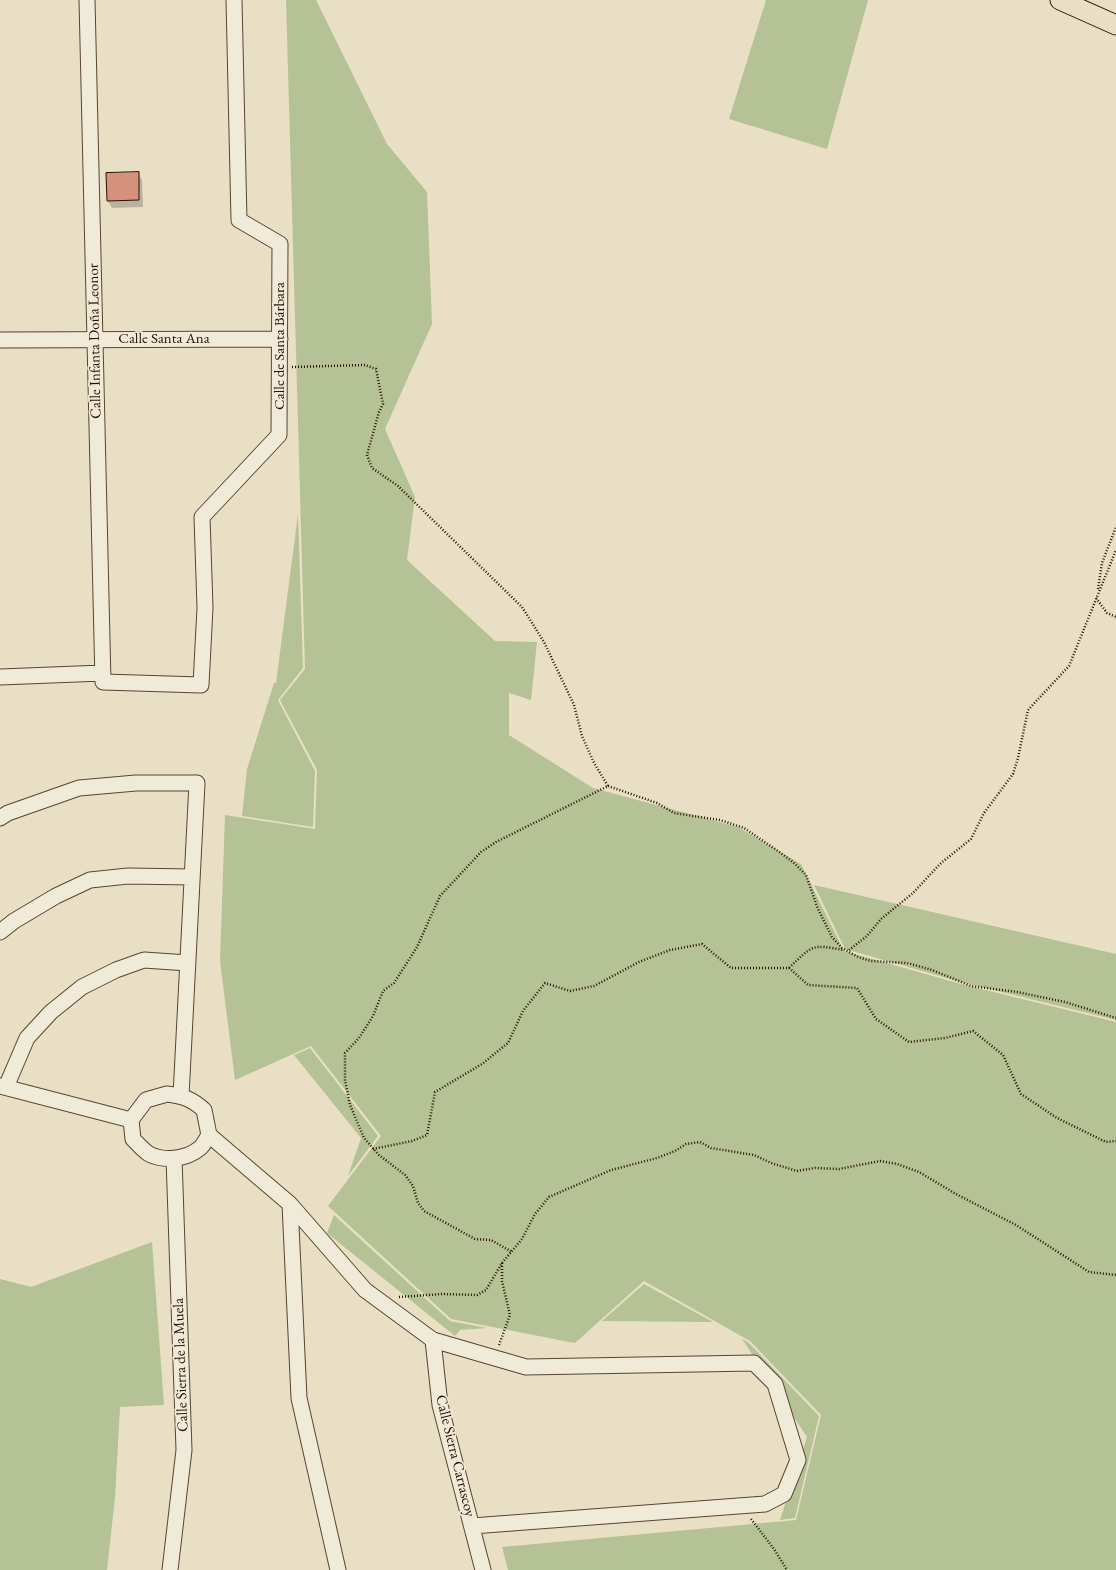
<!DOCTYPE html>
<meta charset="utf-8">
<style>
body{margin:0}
canvas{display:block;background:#e8dfc4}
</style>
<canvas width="1116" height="1570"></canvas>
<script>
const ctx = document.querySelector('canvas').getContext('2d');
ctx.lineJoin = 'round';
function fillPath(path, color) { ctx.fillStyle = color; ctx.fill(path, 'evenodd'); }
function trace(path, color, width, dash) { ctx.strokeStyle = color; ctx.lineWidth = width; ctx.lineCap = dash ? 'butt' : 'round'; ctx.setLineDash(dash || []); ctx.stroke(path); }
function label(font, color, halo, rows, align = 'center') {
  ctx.font = font + ' "EB Garamond",serif'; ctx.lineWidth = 3.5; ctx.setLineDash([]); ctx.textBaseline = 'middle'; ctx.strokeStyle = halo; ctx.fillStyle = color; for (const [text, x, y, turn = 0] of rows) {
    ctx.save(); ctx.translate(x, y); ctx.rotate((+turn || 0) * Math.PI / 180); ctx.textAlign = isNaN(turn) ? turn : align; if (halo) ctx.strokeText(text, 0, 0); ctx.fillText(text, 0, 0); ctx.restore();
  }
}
fillPath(new Path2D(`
 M 286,0 L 316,0 L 387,144 L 427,192 L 432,324 L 385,429 L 415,497 L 407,560 L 495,641 L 537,642 L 531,700 L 509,693 L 509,735 L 593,788 L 738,827 L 801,864 L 844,951 L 961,984 L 1116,1022 L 1116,1570 L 508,1570 L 502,1547 L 796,1520 L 821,1415 L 750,1341 L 644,1281 L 575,1343 L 451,1319 L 328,1206 L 381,1136 L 311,1046 L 235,1080 L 220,961 L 225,815 L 315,829 L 317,770 L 280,700 L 305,669 Z
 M 766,0 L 868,0 L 827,149 L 729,119 Z
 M 298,514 L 303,668 L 278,700 L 315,771 L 313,827 L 242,816 L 247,769 L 274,683 L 276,683 Z
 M 814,885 L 1116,954 L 1116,1020 L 961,982 L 845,949 Z
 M 310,1048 L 378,1136 L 348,1176 L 361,1138 L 294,1055 Z
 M 334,1215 L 450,1321 L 487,1328 L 460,1330 L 455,1336 L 327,1233 Z
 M 152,1242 L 164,1405 L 120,1407 L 115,1497 L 107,1570 L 0,1570 L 0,1279 L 31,1287 Z
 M 644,1284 L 713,1322 L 602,1321 Z
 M 742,1339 L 749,1343 L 819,1416 L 795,1518 L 780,1520 L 807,1437 Z`), '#b5c295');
fillPath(new Path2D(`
 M 138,173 L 142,180 L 143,207 L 112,208 L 108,201 Z`), '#0003');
const building = new Path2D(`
 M 139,172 L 139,200 L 107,201 L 106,173 Z`);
fillPath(building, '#d6917c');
trace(building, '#291200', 1);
const minor = new Path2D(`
 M 87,0 L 103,682 L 201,685 L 205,608 L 202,517 L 279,435 L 280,244 L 239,220 L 234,0
 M 0,340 L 280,339
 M 0,677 L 103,673
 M 0,818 L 8,813 L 79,788 L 136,783 L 197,783 L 181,1096
 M 0,932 L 14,921 L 56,896 L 90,880 L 128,876 L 192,877
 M 0,1086 L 131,1120
 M 6,1087 L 27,1038 L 51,1012 L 82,987 L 116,970 L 144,960 L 188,963
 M 167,1094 C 183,1096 192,1099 204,1110 L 209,1135 C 206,1139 204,1145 200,1148 C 187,1159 165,1162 149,1154 C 143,1150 138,1144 133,1139 L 131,1120 L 146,1100 Z
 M 209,1135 L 290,1204 L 365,1290 L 433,1340 L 526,1367 L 754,1363 L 775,1384 L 798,1460 L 784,1494 L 765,1504 L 472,1526
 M 290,1204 L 299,1398 L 338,1570
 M 433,1340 L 440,1405 L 483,1570
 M 170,1570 L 184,1450 L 174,1158`);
const major = new Path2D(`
 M 1060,0 L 1116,25`);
trace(minor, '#594531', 17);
trace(major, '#291200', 21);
trace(new Path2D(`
 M 292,367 L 365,365 L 376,369 L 383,404 L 379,412 L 367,455 L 372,468 L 398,486 L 522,607 L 544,642 L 574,705 L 582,736 L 594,763 L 608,786 L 496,842 L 481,852 L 440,896 L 417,947 L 394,983 L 383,991 L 373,1016 L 359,1038 L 345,1053 L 345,1080 L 350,1105 L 364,1138 L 379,1155 L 405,1175 L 413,1186 L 418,1203 L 424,1211 L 475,1239 L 491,1240 L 512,1252
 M 1098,589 L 1102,563 L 1116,527
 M 1096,598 L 1107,613 L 1116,617
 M 608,786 L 657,803 L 674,813 L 720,820 L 744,828 L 778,851 L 793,862 L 806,875 L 818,909 L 832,937 L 842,948 L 858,957 L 871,961 L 907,963 L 932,970 L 971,986 L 1017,992 L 1065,1002 L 1116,1018
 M 849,950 L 867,936 L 881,919 L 913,893 L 941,863 L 971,839 L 984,813 L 1013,774 L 1018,758 L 1028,710 L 1069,666 L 1116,550
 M 789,968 C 813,945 811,944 844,950
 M 373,1149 L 412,1141 L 427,1135 L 435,1092 L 482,1064 L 508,1043 L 523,1011 L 545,983 L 570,991 L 594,986 L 639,962 L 670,950 L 702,944 L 731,968 L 789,968 L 808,985 L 857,988 L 876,1019 L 909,1042 L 945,1038 L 973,1031 L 1003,1055 L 1021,1094 L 1057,1118 L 1106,1142 L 1116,1141
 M 399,1297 L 442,1294 L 477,1295 L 486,1290 L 502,1263 L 522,1239 L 535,1214 L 549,1197 L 611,1170 L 657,1158 L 675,1151 L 686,1144 L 700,1142 L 711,1148 L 754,1155 L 771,1163 L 797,1171 L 815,1168 L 839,1169 L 880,1161 L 897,1164 L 919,1172 L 956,1194 L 1016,1225 L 1089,1272 L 1116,1275
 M 499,1345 L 510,1315 L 502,1281 L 502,1263
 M 751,1519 L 774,1549 L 787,1570`), '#291200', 2.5, [1, 2]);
trace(minor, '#f0ead9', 15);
trace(major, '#e8dfc4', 19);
label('15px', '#291200', '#f0ead9', [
 ["Calle Santa Ana",164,339],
 ["Calle Infanta Doña Leonor",95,341,-91],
 ["Calle de Santa Bárbara",280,346,-90],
 ["Calle Sierra de la Muela",181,1365,-92],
 ["Calle Sierra Carrascoy",455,1456,76]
]);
</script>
